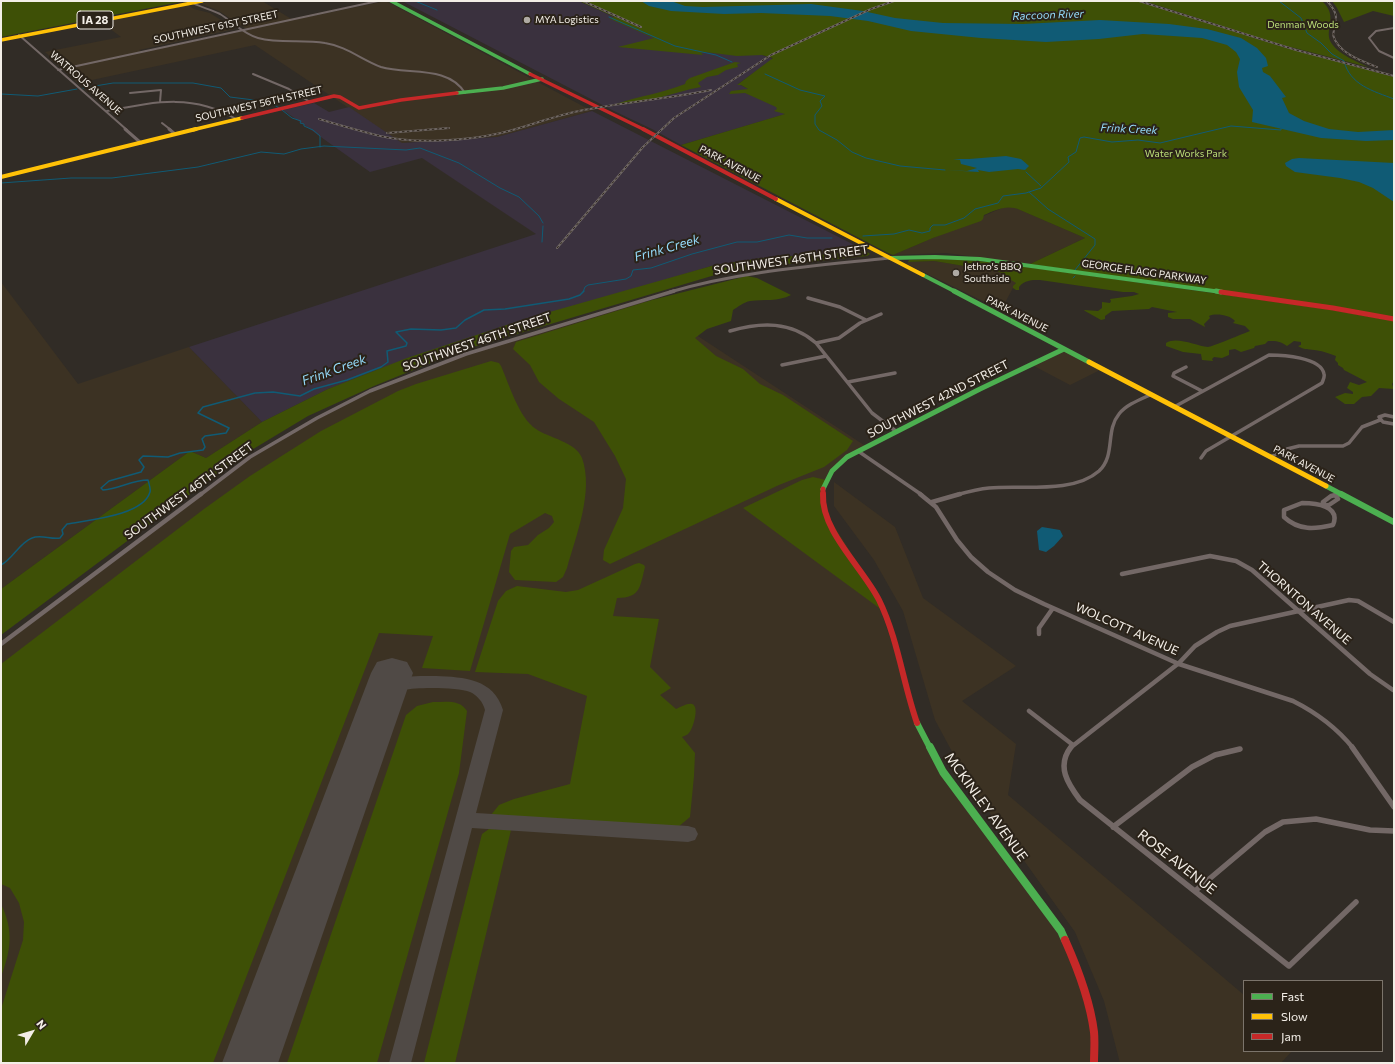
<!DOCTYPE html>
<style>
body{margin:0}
#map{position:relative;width:1395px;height:1064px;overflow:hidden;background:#312c26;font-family:Commissioner,sans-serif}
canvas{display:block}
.frame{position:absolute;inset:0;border:2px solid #f3eee7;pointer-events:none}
.legend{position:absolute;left:1243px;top:980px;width:140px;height:72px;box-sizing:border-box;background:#2b2319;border:1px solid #7b746b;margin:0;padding:5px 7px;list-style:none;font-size:12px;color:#f3eee7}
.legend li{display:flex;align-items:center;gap:8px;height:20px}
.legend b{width:20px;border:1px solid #7b746b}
.north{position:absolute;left:12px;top:1012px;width:40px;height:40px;-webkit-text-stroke:3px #2b2319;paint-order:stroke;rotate:52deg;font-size:11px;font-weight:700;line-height:16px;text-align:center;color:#f3eee7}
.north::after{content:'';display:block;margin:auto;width:14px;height:18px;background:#f3eee7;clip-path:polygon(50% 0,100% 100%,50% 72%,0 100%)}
</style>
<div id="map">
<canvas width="1395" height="1064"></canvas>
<div class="frame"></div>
<ul class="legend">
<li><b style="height:5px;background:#4caf50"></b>Fast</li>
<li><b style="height:5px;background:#ffc107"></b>Slow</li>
<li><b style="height:5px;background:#c62828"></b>Jam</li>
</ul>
<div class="north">N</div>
</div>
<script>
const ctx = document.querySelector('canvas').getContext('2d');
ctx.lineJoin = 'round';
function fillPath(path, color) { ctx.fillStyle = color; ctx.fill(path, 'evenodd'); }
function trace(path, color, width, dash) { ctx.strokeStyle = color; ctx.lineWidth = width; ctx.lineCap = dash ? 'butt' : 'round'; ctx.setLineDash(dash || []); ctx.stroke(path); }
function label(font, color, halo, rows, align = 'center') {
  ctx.font = font + ' Commissioner,sans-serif'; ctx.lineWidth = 4; ctx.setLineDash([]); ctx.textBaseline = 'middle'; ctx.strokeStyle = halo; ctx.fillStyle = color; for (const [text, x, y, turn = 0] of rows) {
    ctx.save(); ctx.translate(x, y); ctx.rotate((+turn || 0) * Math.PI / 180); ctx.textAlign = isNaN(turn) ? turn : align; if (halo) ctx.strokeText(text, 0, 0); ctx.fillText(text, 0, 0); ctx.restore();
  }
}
fillPath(new Path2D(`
 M 210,1 L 262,1 L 293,20 L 386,1 L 592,111 L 497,137 L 401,143 L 255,45 L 78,83 L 45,52 L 121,37 L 101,22 L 188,5 L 194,9 L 210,13 L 235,29 L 139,50 L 143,52 L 248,30 L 219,11 L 200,3 Z
 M 1009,205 L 1085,238 L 1030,264 L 946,253 L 893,255 Z
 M 934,261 L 1020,275 L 1001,310 L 907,264 L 908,262 Z
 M 1,282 L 78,384 L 189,347 L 262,422 L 206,458 L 190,451 L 1,589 Z
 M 643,300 L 867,447 L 847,457 L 823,486 L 824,510 L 871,584 L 930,748 L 1045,907 L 1085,989 L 1094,1063 L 1,1063 L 1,647 L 80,584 L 250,457 L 346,403 L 440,363 Z
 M 1064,349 L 1102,369 L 1070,385 L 1032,365 Z
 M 834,482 L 895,527 L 923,598 L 1016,666 L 962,701 L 1016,744 L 1008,795 L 1244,995 L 1244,1051 L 1292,1051 L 1281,1063 L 1120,1063 L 1104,1001 L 1075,932 L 970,785 L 935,720 L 903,611 L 874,560 L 834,506 Z`), '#3c3223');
fillPath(new Path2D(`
 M 402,1 L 579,1 L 669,42 L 762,55 L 773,59 L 738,84 L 796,111 L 681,145 L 652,129 L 614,111 Z
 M 314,103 L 329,112 L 349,107 L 402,143 L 497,137 L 592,111 L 866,251 L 763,258 L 715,265 L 635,289 L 328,389 L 262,422 L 189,347 L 536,234 L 422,158 L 370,172 L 283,110 Z`), '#3a313e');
fillPath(new Path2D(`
 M 1,1 L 185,1 L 1,37 Z
 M 579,1 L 1137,1 L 1283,47 L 1394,77 L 1394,318 L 1030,264 L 1085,238 L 1020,210 C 1007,204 996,210 984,215 L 983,219 L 981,221 L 933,238 L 893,255 L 888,253 L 681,145 L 785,114 L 774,111 L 777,109 L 776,107 L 745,93 L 729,94 L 731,91 L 748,89 L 741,85 L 737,85 L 773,58 L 762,55 L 737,56 L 705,52 L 701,53 L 703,55 L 618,47 L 654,38 L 615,21 L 609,18 L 615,17 Z
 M 1144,1 L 1322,1 C 1340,17 1322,31 1332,44 C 1340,55 1356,61 1368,67 L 1279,44 Z
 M 1332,1 L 1394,1 L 1394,16 L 1373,11 L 1344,22 L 1337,8 Z
 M 735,62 L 741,63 L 737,64 L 738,67 L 726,70 L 718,75 L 707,77 L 698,83 L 701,87 C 673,92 645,105 616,104 C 639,96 663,93 685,84 L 686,81 L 690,78 Z
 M 866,251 L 870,254 L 867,256 L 787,264 L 715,275 L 460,351 L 374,386 L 308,416 L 240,457 L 1,635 L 1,589 L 190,451 L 206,458 L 262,422 L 328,389 L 407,358 L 525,319 L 715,265 L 763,258 Z
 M 937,259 L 979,261 L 1056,271 L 1326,309 L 1394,321 L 1394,381 L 1392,384 L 1394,389 L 1379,388 L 1371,396 L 1362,397 L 1354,404 L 1345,404 L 1335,397 L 1345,393 L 1353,394 L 1353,392 L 1347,388 L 1350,382 L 1359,385 L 1367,382 L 1344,370 L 1343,368 L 1338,365 L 1338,363 L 1335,360 L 1336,356 C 1331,354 1319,350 1314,350 C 1308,349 1304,350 1298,346 L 1301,345 L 1301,342 L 1294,341 L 1287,346 C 1279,341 1278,341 1268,341 L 1265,344 L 1255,346 L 1254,348 L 1241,352 L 1235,349 L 1229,350 L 1229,355 L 1222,358 L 1214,357 L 1212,359 L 1213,361 L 1202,360 L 1201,354 L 1183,352 L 1166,346 L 1166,343 C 1177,336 1196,346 1208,347 C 1211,347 1245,333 1250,331 L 1245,326 L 1233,323 L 1235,321 C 1230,315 1216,313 1209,316 L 1210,318 L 1204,324 L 1205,327 L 1190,319 L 1173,319 L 1168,317 L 1168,313 L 1177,312 L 1152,307 L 1149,309 L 1112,311 L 1105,316 L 1105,319 L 1101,320 L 1085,311 L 1084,310 L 1098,311 L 1102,308 L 1102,302 L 1110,303 L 1111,301 L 1110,299 L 1132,296 L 1139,294 L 1134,292 L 1123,292 L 1040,280 C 1032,280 1024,280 1019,287 L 1019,290 L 1016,290 L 1013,288 L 1013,286 L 1016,283 C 1010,280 1006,276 1000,272 L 934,261 L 908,262 L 909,260 Z
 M 747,276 L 757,278 L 791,295 C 778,302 764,299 750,301 C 744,302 738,307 733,310 L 731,321 L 707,329 L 695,338 L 716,356 L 743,369 L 760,384 L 783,395 L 853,441 L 847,450 L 824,467 L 779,485 L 610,564 L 603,560 L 604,550 L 623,508 L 626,479 L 615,456 L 594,422 L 559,399 L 539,382 L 530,365 L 513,349 L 516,342 L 652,300 Z
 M 491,361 L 499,363 L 501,366 C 509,384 519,418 536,429 C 549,438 576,442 582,458 C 594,491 576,536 567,568 L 563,577 L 556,582 L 515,580 L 509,572 L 511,551 L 514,547 L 528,545 L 538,535 L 549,528 L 554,522 L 552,516 L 545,513 L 510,534 L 470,671 L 422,668 L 433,636 L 379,633 L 213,1063 L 1,1063 L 1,1009 L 23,940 L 24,922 L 19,903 L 10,888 L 1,884 L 1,664 L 204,509 L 250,476 L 321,431 L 398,391 L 416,384 Z
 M 813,477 L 826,480 L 823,486 L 824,510 L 886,613 L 743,508 L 802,480 Z
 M 639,563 L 644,565 L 645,567 C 640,586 641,598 617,598 L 613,616 L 659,619 L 650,667 L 671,688 L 660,695 L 676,709 C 681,707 687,703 692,704 C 700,706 693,730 688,734 C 687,735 684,736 682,737 L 695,753 L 694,776 L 690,817 L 678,827 L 671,827 L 491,815 L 499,805 L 514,799 L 570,784 L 587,696 L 528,674 L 475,672 L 498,601 L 506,591 L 517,586 L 566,592 L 578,590 L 635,564 Z
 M 433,702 C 445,702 460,699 467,711 L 459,773 L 377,1063 L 287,1063 L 406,715 L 417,706 Z
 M 489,829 L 511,830 L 455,1063 L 424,1063 L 482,834 Z
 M 1,904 C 14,931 11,950 1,977 Z`), '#3e5006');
fillPath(new Path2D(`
 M 641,1 L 671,1 L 685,6 L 703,7 L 811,4 L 863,11 L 895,18 L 943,23 L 1023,24 L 1100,20 L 1169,24 L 1207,29 L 1241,38 L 1257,48 L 1266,58 L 1268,66 L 1262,68 L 1263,72 L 1270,76 L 1286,97 L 1282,98 L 1289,113 L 1304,121 L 1329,129 L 1358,132 L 1394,130 L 1394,140 L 1366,141 L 1321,138 L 1252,122 L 1253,110 L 1239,87 L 1237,72 L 1240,59 L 1236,52 L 1227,45 L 1202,38 L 1143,34 L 1099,39 L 1046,42 L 981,38 L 911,31 L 868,21 L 830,16 L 761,13 L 724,14 L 671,11 L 649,6 Z
 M 1006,156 L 1021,159 L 1029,166 L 1025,170 L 1018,169 L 989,172 L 978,170 L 979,172 L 945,170 L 967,171 L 977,168 L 961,164 L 960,160 L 953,159 L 969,159 Z
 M 1299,158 L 1394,163 L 1394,202 L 1373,188 L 1359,182 L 1340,178 L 1295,172 L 1286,166 L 1285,163 L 1292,159 Z
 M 1042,527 L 1060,530 L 1063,536 L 1054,546 L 1046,552 L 1039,550 L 1037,531 Z`), '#105b75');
trace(new Path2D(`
 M 404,1 L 406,1
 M 415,1 L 437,10
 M 1279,1 L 1301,18 L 1307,33 L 1321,43 L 1332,54 L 1344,61 C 1350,85 1373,91 1394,99
 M 609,17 L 675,46 L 716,55 L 732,62
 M 765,74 L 800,90 L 825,96 L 820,101 L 822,106 L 815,115 L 815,124 L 819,130 L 837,140 L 852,152 L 866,158 L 900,166 L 945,170
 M 83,88 L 113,83 L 193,83 L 221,88 L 230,97 L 270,102 L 279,108
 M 1,94 L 38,96 L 77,89
 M 282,110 L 292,118 L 301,121 L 300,123 L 304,124 L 304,126 L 313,130 L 320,136 L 320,147
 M 1026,172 L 1041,186
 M 1,183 L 71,178 L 112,178 L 198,167 L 261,152 L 284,154 L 301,149 L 324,146 L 406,150 L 420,148 L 459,163 L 500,188 L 519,197 L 539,216 L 543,223
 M 1029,192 L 1048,209 L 1095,239 L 1095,245 L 1075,270
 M 863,236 L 894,234 L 909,230 L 922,233 L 930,231 L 930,228 L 933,225 L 945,225 L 964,218 L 975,209 L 998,203 L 1003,196 L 1026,193 L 1041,188 L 1069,162 L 1068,157 L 1076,152 L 1080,138 L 1084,137 L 1112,142 L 1138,140 L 1160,143 L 1231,126 L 1281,130 L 1281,128
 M 542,242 L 543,226
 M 1073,278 L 1075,276
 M 583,292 L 585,287 L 588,285 L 626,279 L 631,276 L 633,270 L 651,268 L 692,254 L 737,242 L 757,242 L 789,235 L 807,238 L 832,238`), '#105b75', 1);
trace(new Path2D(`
 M 1,565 C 13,559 19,543 32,538 C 41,534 51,540 60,538 L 63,534 L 62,530 L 67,524 C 87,520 143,516 150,492 C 151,489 149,484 148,480 C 132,480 119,489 103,490 L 101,488 L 109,481 L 141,472 L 144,467 L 139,460 L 143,456 L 168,457 L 180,453 L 203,450 L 205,447 L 202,439 L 205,436 L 226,433 L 229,428 L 198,413 L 203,407 L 255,393 L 273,392 L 300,396 L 314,389 L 347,380 L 381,367 L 388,362 L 387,351 L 406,346 L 407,343 L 396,332 L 411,329 L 441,330 L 456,328 L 465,320 L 484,310 L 505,309 L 569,299 L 580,295 L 584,291`), '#105b75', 1.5);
fillPath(new Path2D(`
 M 436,676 C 464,677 494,679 503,710 L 476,813 L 688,826 L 695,828 L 698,834 L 695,840 L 688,842 L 472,828 L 411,1063 L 389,1063 L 485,710 C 483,702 477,695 470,692 C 458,687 416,687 404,690 C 389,695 393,716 374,711 L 371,706 C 388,675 404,676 436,676 Z`), '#504a46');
fillPath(new Path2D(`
 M 392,658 L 407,662 L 413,673 L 278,1063 L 222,1063 L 371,673 L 377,662 Z`), '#504a46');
trace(new Path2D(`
 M 189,1 C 199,7 210,9 220,14 C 233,22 243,34 258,38 C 280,44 303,39 325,43 C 346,46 362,60 381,67 C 408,75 448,65 465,93
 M 1394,28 L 1376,31 L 1369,38 L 1379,51 L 1394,58
 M 19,35 L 127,130
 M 58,70 L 378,1
 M 253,74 L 289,89 L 310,102
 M 130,93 L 161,90 L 160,102
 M 107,111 C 154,102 193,93 236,119
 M 162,123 L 171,130`), '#736866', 2);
trace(new Path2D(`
 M 125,129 L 141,143
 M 169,129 L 175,134
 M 670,292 C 741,271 815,266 889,258`), '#736866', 3);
trace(new Path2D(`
 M 808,298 L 840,307 L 866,320
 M 730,331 C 761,322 791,321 816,343 L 872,413 L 897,432
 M 816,343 L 839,338 L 860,323 L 881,314
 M 782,365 L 826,356
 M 1186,367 L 1174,373 L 1173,376 L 1202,391
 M 848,382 L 895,373
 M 1174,407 L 1269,355 C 1282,355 1321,357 1324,374 C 1325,377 1323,380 1322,383 L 1206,451 L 1201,458
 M 1394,417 L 1385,415 L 1379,417 L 1383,422 L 1394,424
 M 858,451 L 922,495
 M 1270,457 L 1287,449 L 1299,446 L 1343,446 L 1349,443 L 1362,427 L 1380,420
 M 200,495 L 250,457 L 317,418 L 370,391 L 466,354 L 674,291
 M 956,495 C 967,492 978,489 989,488 C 1022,485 1073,494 1099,471 C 1116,455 1105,431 1119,414 C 1126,405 1139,400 1150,395
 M 1338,495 L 1340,494`), '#736866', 3.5);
trace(new Path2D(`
 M 920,494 L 936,507 L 957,540 L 971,557 L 988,572 L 1015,590 L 1044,604 L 1179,664 L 1293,701 C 1317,713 1336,727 1353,748
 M 932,502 L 960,494
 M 1302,503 C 1316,503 1341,506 1333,525 C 1315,529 1299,531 1284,517 L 1284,510 Z
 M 1325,505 L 1323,502 L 1331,496 L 1340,494
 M 1324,506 L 1329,505 L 1338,499 L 1336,496
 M 1122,574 L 1210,556 L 1236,561 L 1252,570 L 1370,674 L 1393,690
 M 1039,634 L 1039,628 L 1053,608
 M 1,644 L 201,494
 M 1029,711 L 1073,745
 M 1070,748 L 1179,663 L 1195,646 L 1217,632 L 1230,626 L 1349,600 L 1358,601 L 1394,622`), '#736866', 4.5);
trace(new Path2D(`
 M 1071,747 C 1056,766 1068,784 1080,800 L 1289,966 L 1356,902
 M 1352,747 L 1394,807
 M 1113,827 L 1192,767 L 1215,755 L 1240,749
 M 1195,891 L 1265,832 L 1283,822 L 1316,819 L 1370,830 L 1394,831`), '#736866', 5.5);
trace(new Path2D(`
 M 391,1 L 530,74
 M 457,93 L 503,88 L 542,79`), '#4caf50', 3.5);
trace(new Path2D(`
 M 890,258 L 935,257 L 980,259 L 1221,292
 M 923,275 L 956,292`), '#4caf50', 4);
trace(new Path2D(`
 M 954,291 L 1089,362
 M 1216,291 L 1221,292
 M 1326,486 L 1343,495
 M 823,489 L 832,471 L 847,457 L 980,389 L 1064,349`), '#4caf50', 5);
trace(new Path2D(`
 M 1341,494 L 1394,522
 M 917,723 L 930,748`), '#4caf50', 6);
trace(new Path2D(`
 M 930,747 L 943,772 L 1061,931 L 1065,940`), '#4caf50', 8);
trace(new Path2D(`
 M 1,40 L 202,1
 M 192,130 L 242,118`), '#ffc107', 3.5);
trace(new Path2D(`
 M 1,177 L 196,129
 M 776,199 L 923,275`), '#ffc107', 4);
trace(new Path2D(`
 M 1089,362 L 1326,486`), '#ffc107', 5);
trace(new Path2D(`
 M 530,74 L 645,130
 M 242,118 L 334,96 L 340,97 L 359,108 L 401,100 L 457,93`), '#c62828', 3.5);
trace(new Path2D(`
 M 643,129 L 776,199
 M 1221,292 L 1223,292`), '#c62828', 4);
trace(new Path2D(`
 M 1221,292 L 1333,308 L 1394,319
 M 823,495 L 823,489`), '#c62828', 5);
trace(new Path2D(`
 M 823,494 C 821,531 863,568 879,600 C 898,639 903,683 917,723`), '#c62828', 6);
trace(new Path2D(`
 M 1065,940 C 1078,969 1090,1000 1094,1032 C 1095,1042 1094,1053 1094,1063`), '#c62828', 8);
const rail = new Path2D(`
 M 583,1 L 641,27
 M 1139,1 L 1296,50 L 1394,76
 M 1327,1 C 1340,15 1336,19 1333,35 C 1338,53 1361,61 1377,67
 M 319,119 C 339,125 360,131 380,136 C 415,144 466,141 501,133 C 527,127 553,116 579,111 C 623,102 667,99 711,90
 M 387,133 L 449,128
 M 557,248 L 643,147 L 674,118 L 771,55 L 871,9 L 894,1`);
trace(rail, '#706865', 2);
trace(rail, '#2b2319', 1, [2.5]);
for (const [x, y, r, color] of [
 [527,20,4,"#afaaa3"],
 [956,273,4,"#afaaa3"]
]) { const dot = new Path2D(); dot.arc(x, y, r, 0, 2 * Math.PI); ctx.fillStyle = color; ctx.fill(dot); trace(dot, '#2b2319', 1.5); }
label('10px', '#f3eee7', '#2b2319', [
 ["MYA Logistics",535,20],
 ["Jethro's BBQ",964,267],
 ["Southside",964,279]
], 'left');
label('10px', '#bcdf78', '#2b2319', [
 ["Denman Woods",1303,25],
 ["Water Works Park",1186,154]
]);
label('10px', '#f3eee7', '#2b2319', [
 ["SOUTHWEST 61ST STREET",216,27,-12],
 ["WATROUS AVENUE",86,83,41],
 ["SOUTHWEST 56TH STREET",259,104,-13],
 ["PARK AVENUE",730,164,28],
 ["GEORGE FLAGG PARKWAY",1144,272,8],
 ["PARK AVENUE",1017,314,27],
 ["PARK AVENUE",1304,464,28]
]);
label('italic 11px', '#94daf9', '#2b2319', [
 ["Raccoon River",1048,15,-2],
 ["Frink Creek",1129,129,3]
]);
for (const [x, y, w] of [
 [95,20,36]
]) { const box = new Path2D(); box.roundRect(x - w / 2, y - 9, w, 18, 3); ctx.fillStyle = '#2b2319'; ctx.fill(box); trace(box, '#f3eee7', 1); }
label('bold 11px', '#f3eee7', null, [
 ["IA 28",95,20]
]);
label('12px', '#f3eee7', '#2b2319', [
 ["SOUTHWEST 46TH STREET",791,260,-8],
 ["SOUTHWEST 46TH STREET",477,342,-19],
 ["SOUTHWEST 42ND STREET",938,399,-27],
 ["SOUTHWEST 46TH STREET",189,491,-36],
 ["THORNTON AVENUE",1304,603,41],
 ["WOLCOTT AVENUE",1127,629,24]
]);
label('italic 13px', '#94daf9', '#2b2319', [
 ["Frink Creek",667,248,-16],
 ["Frink Creek",334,370,-20]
]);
label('14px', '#f3eee7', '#2b2319', [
 ["MCKINLEY AVENUE",986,807,54],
 ["ROSE AVENUE",1177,862,38]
]);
</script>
